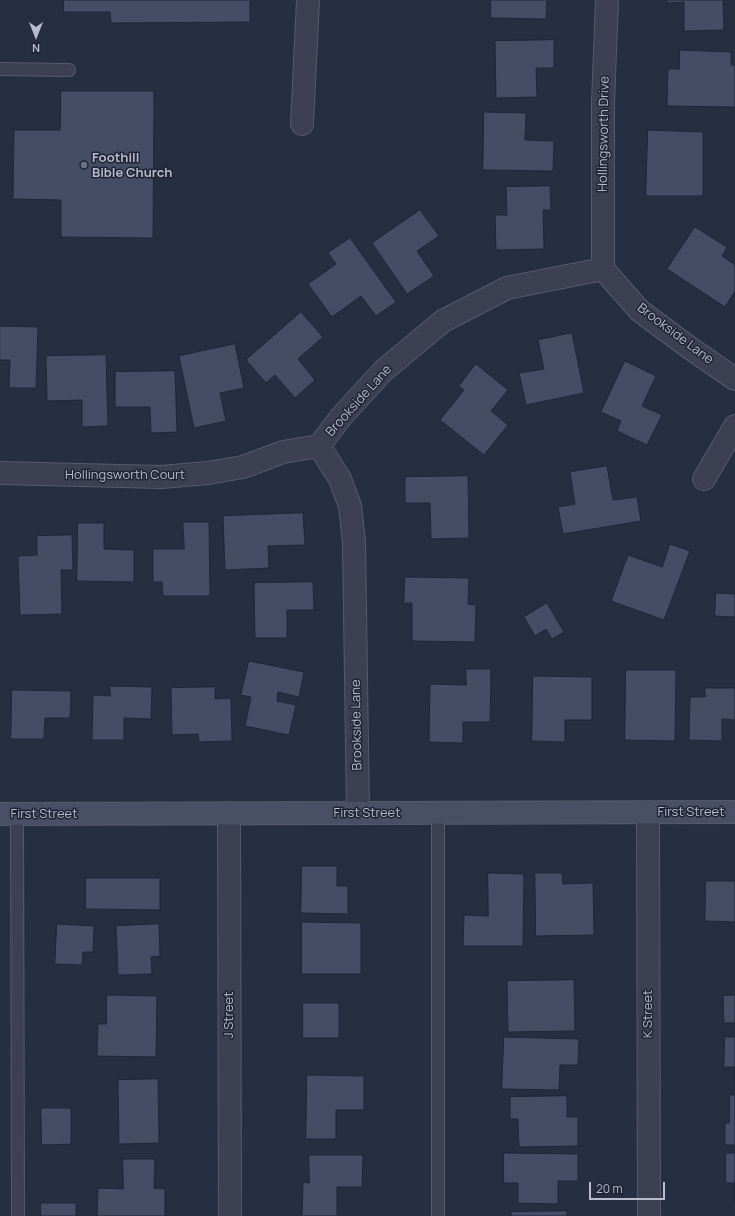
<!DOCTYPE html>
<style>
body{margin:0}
#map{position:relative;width:735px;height:1216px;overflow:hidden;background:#262e42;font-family:Manrope,sans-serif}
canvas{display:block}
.north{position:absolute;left:16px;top:16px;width:40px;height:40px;-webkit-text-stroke:3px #1f2537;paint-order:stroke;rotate:180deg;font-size:11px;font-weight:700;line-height:16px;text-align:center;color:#b8bccc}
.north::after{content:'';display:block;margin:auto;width:14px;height:18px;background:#b8bccc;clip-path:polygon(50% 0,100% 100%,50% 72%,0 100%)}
.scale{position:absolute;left:589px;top:1182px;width:76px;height:18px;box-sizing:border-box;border:2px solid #b8bccc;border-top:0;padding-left:5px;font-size:12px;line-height:14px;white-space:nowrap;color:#b8bccc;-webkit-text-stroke:3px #1f2537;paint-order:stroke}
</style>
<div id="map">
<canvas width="735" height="1216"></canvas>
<div class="north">N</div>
<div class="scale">20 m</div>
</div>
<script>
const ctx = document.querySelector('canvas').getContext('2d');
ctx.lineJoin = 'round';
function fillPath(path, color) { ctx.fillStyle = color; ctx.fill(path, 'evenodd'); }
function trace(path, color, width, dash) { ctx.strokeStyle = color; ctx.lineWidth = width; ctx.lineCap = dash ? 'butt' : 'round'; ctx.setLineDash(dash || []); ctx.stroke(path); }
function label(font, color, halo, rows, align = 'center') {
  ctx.font = font + ' Manrope,sans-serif'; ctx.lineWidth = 3; ctx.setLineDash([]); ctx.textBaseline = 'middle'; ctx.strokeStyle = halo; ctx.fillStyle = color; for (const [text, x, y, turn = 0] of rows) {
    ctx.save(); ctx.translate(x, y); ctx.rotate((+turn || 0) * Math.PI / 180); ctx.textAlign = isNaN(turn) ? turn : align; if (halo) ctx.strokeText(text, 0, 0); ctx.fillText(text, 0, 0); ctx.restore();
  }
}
const building = new Path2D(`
 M 64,0 L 250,0 L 250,22 L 111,23 L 110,12 L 64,12 Z
 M 491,0 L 547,0 L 546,19 L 491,18 Z
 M 667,0 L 723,0 L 724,30 L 684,31 L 684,2 L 667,3 Z
 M 554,40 L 554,68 L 536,68 L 537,97 L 496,98 L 495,41 Z
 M 680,50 L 731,52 L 731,65 L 735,65 L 735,107 L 667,106 L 668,69 L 679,69 Z
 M 61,91 L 154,91 L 153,238 L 61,237 L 61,200 L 13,199 L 14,130 L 60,130 Z
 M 484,112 L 526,113 L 525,140 L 554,141 L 553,171 L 483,170 Z
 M 648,130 L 703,132 L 703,196 L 646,196 Z
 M 550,186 L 551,210 L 543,210 L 544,249 L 496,250 L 495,215 L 507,215 L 506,187 Z
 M 420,210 L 439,236 L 417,251 L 434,276 L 407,294 L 372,243 Z
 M 695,227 L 727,247 L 722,256 L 735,265 L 735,291 L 725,307 L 667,269 Z
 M 350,238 L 396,302 L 376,316 L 361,296 L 332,317 L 308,284 L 336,264 L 328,253 Z
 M 301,312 L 323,337 L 298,359 L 315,380 L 295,398 L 275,375 L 266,383 L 246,360 Z
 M 0,326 L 38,327 L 36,388 L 9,388 L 10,360 L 0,360 Z
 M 572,333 L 584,393 L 526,405 L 519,373 L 544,369 L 538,340 Z
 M 235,344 L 244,388 L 220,393 L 226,421 L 194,428 L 179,356 Z
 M 106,355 L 108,426 L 82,427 L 82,400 L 47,401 L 46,356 Z
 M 625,361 L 656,376 L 642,406 L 662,415 L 647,445 L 617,431 L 621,421 L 601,412 Z
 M 476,364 L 508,390 L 491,411 L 508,425 L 484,455 L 440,420 L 464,390 L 459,386 Z
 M 175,371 L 177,432 L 151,433 L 150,407 L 115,407 L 115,372 Z
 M 607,466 L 613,500 L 637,497 L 641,521 L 563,534 L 558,507 L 575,504 L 570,472 Z
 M 468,476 L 469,538 L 431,539 L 430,503 L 405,503 L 405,477 Z
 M 303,513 L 305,545 L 268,546 L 269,568 L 225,570 L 223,516 Z
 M 183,522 L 209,522 L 210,596 L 163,596 L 162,582 L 153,582 L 153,549 L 184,549 Z
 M 78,523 L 104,523 L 104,549 L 134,550 L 134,582 L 77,581 Z
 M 72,535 L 73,570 L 61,570 L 62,614 L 20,615 L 18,556 L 37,555 L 37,536 Z
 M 670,544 L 690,551 L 664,620 L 611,601 L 628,555 L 662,567 Z
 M 405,577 L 469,578 L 468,604 L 476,605 L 475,642 L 412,641 L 412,603 L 404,603 Z
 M 313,582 L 314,610 L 287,610 L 287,638 L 255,638 L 254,583 Z
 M 716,593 L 735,594 L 735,617 L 715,616 Z
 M 547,603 L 564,632 L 552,639 L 546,629 L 535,636 L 524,617 Z
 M 249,661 L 304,672 L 299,697 L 278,692 L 277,701 L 296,705 L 289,735 L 245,726 L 251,697 L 241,695 Z
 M 466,669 L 491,669 L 490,722 L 463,722 L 463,743 L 429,742 L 430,684 L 466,685 Z
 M 626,670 L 676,670 L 675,741 L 625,740 Z
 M 533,676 L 592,677 L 592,720 L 565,720 L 565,742 L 532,741 Z
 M 110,686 L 152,687 L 151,719 L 124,718 L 124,740 L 92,740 L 93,695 L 110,696 Z
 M 215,687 L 215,699 L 231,698 L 232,741 L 199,742 L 198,734 L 172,735 L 171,688 Z
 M 705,688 L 735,688 L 735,720 L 722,719 L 722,741 L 689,740 L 690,697 L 705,697 Z
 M 12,690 L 71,691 L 70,718 L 45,718 L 44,739 L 11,739 Z
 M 302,866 L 337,866 L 337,886 L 348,886 L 348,914 L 301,913 Z
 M 488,873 L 524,874 L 523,946 L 463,946 L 464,915 L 488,916 Z
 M 535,873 L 562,873 L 563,884 L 593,883 L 594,935 L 536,936 Z
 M 86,878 L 160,878 L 160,910 L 86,909 Z
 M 706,881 L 735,881 L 735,922 L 705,921 Z
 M 302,922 L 361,923 L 361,974 L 302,974 Z
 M 57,924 L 94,926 L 93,952 L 83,952 L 82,965 L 55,964 Z
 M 159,924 L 160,956 L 151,957 L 152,974 L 118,975 L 116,926 Z
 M 574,980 L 575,1031 L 508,1032 L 507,981 Z
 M 107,995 L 157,996 L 156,1057 L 97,1056 L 98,1024 L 106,1024 Z
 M 735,995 L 735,1023 L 724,1023 L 723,996 Z
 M 303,1003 L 339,1003 L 339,1038 L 303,1038 Z
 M 504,1037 L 579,1039 L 578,1065 L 560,1065 L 559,1090 L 502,1089 Z
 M 725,1037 L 735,1037 L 735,1087 L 735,1067 L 724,1067 Z
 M 307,1075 L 364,1076 L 364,1110 L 336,1110 L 336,1139 L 306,1139 Z
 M 158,1079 L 159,1143 L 119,1144 L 118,1080 Z
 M 730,1095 L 735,1095 L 735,1145 L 725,1145 L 725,1123 L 729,1123 Z
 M 567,1096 L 567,1117 L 578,1117 L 578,1146 L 519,1147 L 518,1119 L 510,1119 L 510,1097 Z
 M 41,1108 L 71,1108 L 71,1144 L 42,1145 Z
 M 504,1153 L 578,1154 L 578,1181 L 558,1181 L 558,1204 L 518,1203 L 518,1183 L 504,1183 Z
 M 726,1153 L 735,1153 L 735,1203 L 735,1183 L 726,1183 Z
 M 309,1155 L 363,1155 L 362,1187 L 337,1187 L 337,1216 L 302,1216 L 303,1182 L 309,1183 Z
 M 123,1159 L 155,1159 L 154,1188 L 165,1189 L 165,1216 L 97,1216 L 98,1188 L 123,1189 Z
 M 41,1203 L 76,1203 L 76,1216 L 41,1216 Z
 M 567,1211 L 567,1216 L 511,1216 L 511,1212 Z`);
fillPath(building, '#454d64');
trace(building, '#212739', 1);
const lane = new Path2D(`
 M 0,69 L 69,70
 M 438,813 L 438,1216
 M 17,814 L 18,1216`);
const street = new Path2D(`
 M 302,124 L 308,0
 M 603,269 L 603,103 L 607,0
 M 319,446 L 341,417 L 383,371 L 443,321 L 507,288 L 603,269 L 640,311 L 690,348 L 735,379
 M 319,446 L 340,479 L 350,506 L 354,542 L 358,813
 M 0,473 L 161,477 L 208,473 L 243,467 L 283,452 L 319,446
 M 704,479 L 735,426
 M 648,812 L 649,1216
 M 229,813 L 230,1216`);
const secondary = new Path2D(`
 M 0,814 L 735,812`);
trace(lane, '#565b6c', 14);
trace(street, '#565b6c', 24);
trace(secondary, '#565b6c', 24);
trace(lane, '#3b4052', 12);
trace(street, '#3b4052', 22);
trace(secondary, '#494f65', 22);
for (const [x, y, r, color] of [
 [84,165,4,"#6b7280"]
]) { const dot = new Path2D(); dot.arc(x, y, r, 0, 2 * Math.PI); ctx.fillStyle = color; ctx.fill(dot); trace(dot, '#1f2537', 1.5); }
label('13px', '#b8bccc', '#1f2537', [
 ["Hollingsworth Drive",604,134,-89],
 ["Brookside Lane",675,334,37],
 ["Brookside Lane",359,401,-48],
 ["Hollingsworth Court",125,475],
 ["Brookside Lane",357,725,-91],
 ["First Street",691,812],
 ["First Street",367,813],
 ["First Street",44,814],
 ["K Street",648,1014,-90],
 ["J Street",229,1015,-90]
]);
label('bold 13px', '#b8bccc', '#1f2537', [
 ["Foothill",92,158],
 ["Bible Church",92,173]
], 'left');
</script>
